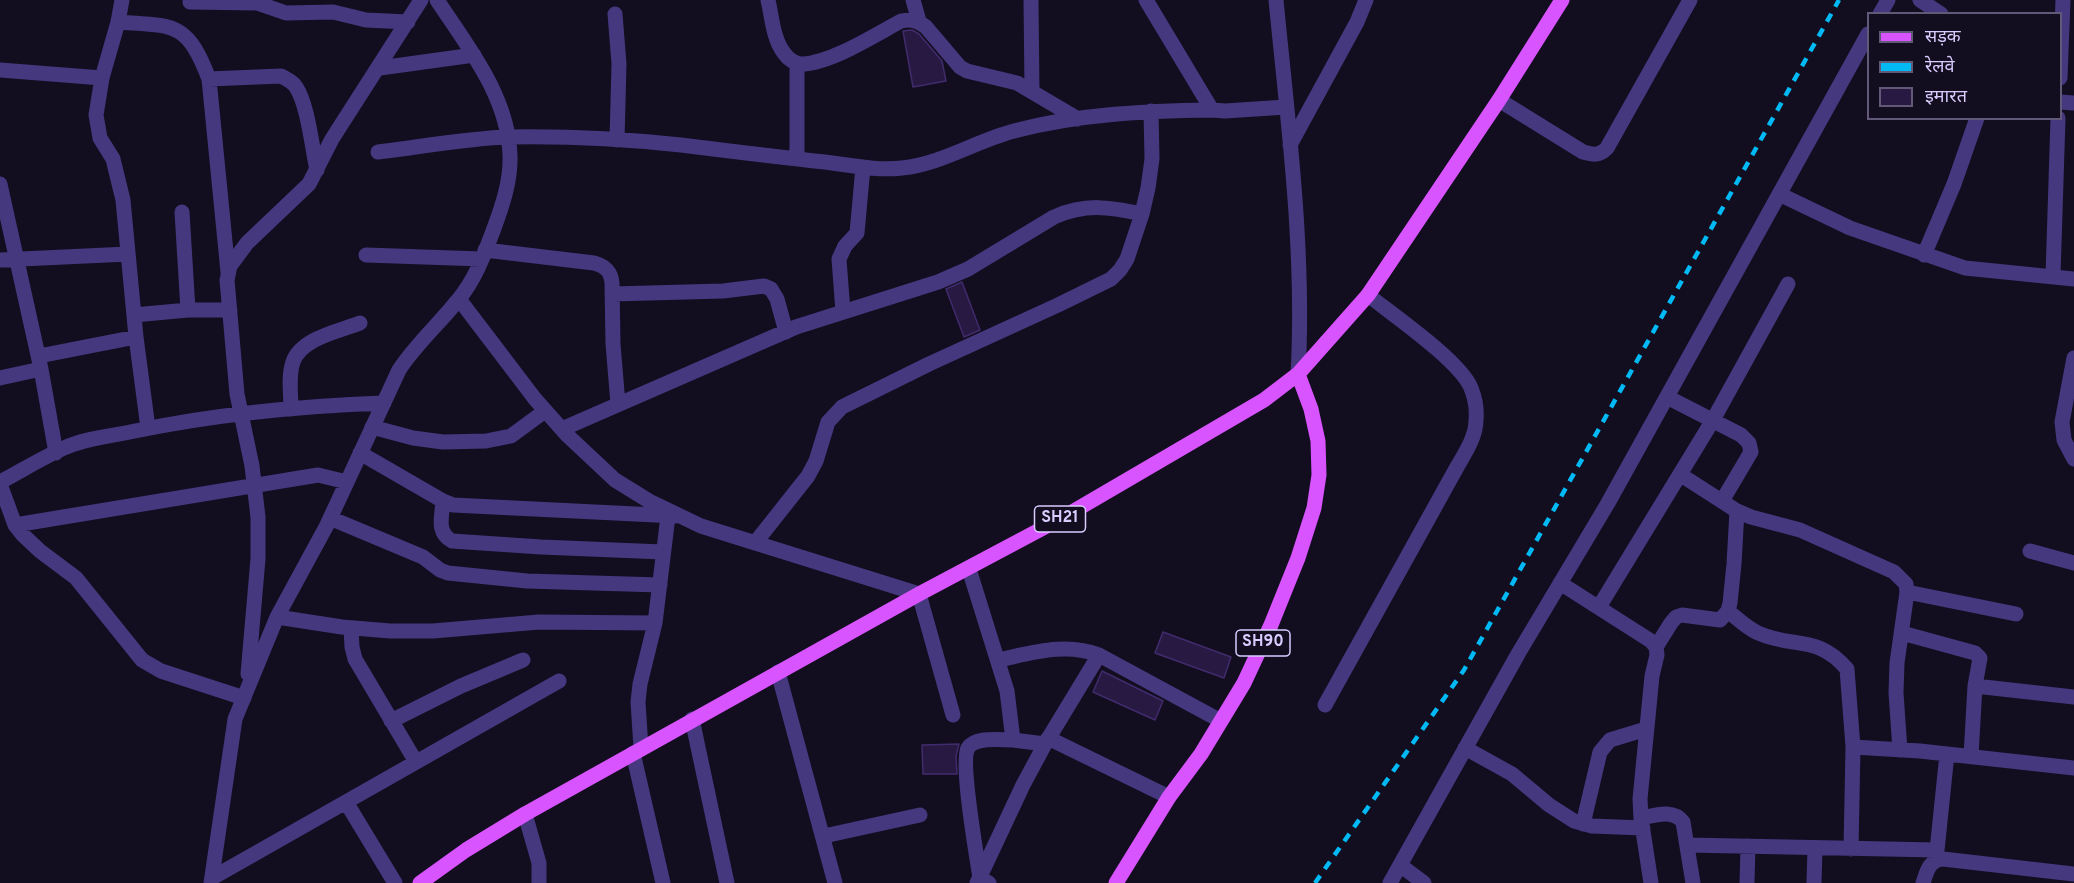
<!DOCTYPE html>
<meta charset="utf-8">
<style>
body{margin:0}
#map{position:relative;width:2074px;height:883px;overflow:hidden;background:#130d20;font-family:Overpass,"Noto Sans Devanagari",sans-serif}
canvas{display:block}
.legend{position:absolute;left:1867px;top:12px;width:195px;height:108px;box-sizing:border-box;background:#130d20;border:2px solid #625979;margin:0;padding:8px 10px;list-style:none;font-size:18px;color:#d9ccff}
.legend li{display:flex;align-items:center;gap:12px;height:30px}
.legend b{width:30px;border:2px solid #625979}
</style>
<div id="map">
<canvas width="2074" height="883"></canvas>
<ul class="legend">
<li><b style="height:8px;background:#d754fe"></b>सड़क</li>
<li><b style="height:8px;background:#01baf5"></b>रेलवे</li>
<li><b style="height:16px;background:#271941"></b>इमारत</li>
</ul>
</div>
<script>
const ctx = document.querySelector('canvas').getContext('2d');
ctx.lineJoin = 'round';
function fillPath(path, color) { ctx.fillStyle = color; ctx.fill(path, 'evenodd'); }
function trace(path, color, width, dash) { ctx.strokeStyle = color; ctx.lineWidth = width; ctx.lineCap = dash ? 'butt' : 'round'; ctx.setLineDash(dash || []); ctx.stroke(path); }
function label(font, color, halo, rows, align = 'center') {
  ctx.font = font + ' Overpass,sans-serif'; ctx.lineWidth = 6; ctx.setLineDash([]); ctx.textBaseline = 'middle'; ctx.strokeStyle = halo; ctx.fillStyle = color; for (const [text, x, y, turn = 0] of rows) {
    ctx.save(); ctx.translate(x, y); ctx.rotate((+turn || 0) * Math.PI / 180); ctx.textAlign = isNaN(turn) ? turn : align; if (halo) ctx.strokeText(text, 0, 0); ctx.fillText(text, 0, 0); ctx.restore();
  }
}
const building = new Path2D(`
 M 912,30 L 919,34 L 942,61 L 946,81 L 913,87 L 903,31 Z
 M 962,282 L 980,330 L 964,337 L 946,289 Z
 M 1163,632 L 1231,657 L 1224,678 L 1155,653 Z
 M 1102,671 L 1163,701 L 1155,720 L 1093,692 Z
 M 959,744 L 956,756 L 957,774 L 923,774 L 922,745 Z`);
fillPath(building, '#271941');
trace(building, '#412b6d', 1.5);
trace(new Path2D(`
 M 122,0 L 118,22 L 102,78 L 96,115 L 100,138 L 113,159 L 123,200 L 136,337 L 148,428
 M 768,0 C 772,17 773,39 784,53 C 788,59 795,64 803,64 C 831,63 875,35 901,21 C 911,19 917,20 926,27 L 960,67 L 967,71 L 1017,83 L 1078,119
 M 913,0 L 919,21
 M 1031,0 L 1032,91
 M 1146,0 L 1212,110 L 1225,111 L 1286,107
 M 1276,0 C 1288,124 1305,250 1298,374
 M 1920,0 L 1941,14
 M 190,2 L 257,3 L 286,13 L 333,12 L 366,20 L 408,22
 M 615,14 L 619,64 L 617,140
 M 1880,14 L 1888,0
 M 118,22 C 174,26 187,21 209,79 L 228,272
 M 797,63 L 797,159
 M 380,68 L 474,55
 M 0,70 L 102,78
 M 2060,78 L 2063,0
 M 209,79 L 281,76 C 287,79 293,82 296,87 C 308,105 312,148 317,170
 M 1499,100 L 1583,152 C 1594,155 1599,156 1607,148 L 1690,0
 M 2060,102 L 2074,103
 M 1290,145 L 1357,22 L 1366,0
 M 378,152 C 421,147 467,138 509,137 C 566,136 624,139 681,145 C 729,151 777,157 825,162 C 850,165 877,171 902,168 C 941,164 976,141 1014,131 C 1078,114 1145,111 1212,110
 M 0,184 L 41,369 L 56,453
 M 1779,194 L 1850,228 L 1965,268 L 2074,279
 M 182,212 L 188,310
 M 485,250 L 594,263 C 605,266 611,271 612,283 L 613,344 L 618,404
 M 366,255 L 482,259
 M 1924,255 L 1954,184 L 1977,118
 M 0,260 L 128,254
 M 2053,276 L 2058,118
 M 612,294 L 723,291 L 764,286 L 771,289 L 777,299 L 786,332
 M 459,299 L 535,399 L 567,435 L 615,480 L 649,501 L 701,526 L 919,594 L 953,715
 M 843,312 L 839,259 L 845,246 L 857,233 L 863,167
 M 134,315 L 188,310 L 230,310
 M 39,356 L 136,337
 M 2074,358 L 2062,422 L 2064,440 L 2074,459
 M 0,378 L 41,369
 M 1667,397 L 1741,435 L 1749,443 L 1751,452 L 1722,501
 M 291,409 C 291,394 288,376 293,362 C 301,338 340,331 360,323
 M 372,427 L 413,438 L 443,442 L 486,441 L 511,436 L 545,411
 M 562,429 L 796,327 L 938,282 L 968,269 L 1054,217 C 1086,203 1109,207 1142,214
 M 360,453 L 443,501 L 453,505 L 676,516
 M 1681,475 L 1737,511 L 1751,517 L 1800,530 L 1894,572 L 1906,584 L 1907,592 L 1897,663 L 1896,693 L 1900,750
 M 0,482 C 21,471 42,458 64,448 C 86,438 112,436 135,431 C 217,414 300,406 384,403
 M 0,484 L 15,525 L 22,534 L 40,551 L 76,578 L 142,660 L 161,671 L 244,698
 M 443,501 C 442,517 436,532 452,541 L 541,547 L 663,552
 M 330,518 L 423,557 L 440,570 L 448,573 L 527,581 L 660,585
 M 15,525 L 318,475 L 347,482
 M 755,543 L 808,476 L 816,461 L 828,422 L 842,407 L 929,364 L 1058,305 L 1111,279 L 1120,270 L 1127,259 L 1142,214 L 1148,188 L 1152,159 L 1151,111
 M 2030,551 L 2074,563
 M 969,569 L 1007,691 L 1013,740 L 1045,744 L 1023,785 L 977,883
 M 1560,583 L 1651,641 L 1656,647 L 1657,655 L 1652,676 L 1640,799 L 1641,818 L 1651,883
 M 1907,592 L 2016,614
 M 1599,607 L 1713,420 L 1788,284
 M 1728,611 C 1738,619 1747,628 1758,633 C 1794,649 1817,634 1847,669 L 1853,747 L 1851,849
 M 277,617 L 342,627 L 390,631 L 433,631 L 539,622 L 655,623
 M 351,628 L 352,647 L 355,659 L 416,762
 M 1902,633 L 1975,653 L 1980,658 L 1975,686 L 1971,756
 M 1656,647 L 1671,623 L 1676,617 L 1682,615 L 1720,620 L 1728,611 L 1730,603 L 1734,564 L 1737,511
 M 998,660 C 1032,653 1066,642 1099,655 L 1221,721
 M 778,672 L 835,883
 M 248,674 L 258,559 L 258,517 L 252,466 L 237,394 L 227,280 L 230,266 L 247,243 L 309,184 L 332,139 L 421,0
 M 1975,686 L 2074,697
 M 1325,705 L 1457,467 C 1465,453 1476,437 1476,420 C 1477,410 1475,398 1471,388 C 1460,361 1393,315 1368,295
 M 692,719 L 727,883
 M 391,721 L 461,686 L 523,660
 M 1048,738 L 1169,797
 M 1045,744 L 1099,655
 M 1853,747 L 1920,751 L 2074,768
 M 641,748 L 638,702 L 640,684 L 655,623 L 668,516
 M 1465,748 L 1512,774 L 1549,805 L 1574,821 L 1592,826 L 1643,828
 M 633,753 L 663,883
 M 346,802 L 395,883
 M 525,814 L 539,863 L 539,883
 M 1641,818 C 1656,815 1673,809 1683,822 L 1693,883
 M 1583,824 L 1600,752 L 1610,740 L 1646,729
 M 824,836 L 920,815
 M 1687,845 L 1937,850
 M 1936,860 L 1947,754
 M 1400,865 L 1424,883
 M 212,878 L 559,681
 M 211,883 L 235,719 L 277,617 L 327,525 L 399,370 C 416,344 439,324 458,300 C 475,280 484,255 493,231 C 502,207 511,181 510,155 C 508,96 468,47 437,0
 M 989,883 L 980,878 C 977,858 960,761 968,748 C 975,736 1001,740 1013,740
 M 1390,883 L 1518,654 L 1608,503 L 1868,34
 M 1747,883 L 1748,846
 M 1814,883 L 1815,848
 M 1923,883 C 1927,871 1929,860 1943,859 L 2074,874`), '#45387f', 15);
trace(new Path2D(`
 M 420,883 L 466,850 L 525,814 L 919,594 L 1062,518 L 1264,400 L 1298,374 L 1368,295 L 1499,100 L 1562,0
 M 1116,883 L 1169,797 L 1201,754 L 1244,683 L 1271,625 L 1298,558 L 1314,508 L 1319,475 L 1318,441 L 1311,409 L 1298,374`), '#d754fe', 15);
trace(new Path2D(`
 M 1315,883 L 1464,670 L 1839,0`), '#01baf5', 4.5, [9, 8]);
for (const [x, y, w] of [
 [1060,519,51],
 [1263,643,54]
]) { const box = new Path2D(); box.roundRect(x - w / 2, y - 13, w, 26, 4.5); ctx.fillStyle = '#130d20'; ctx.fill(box); trace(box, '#d9ccff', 1.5); }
label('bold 16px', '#d9ccff', null, [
 ["SH21",1060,519],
 ["SH90",1263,643]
]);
</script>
